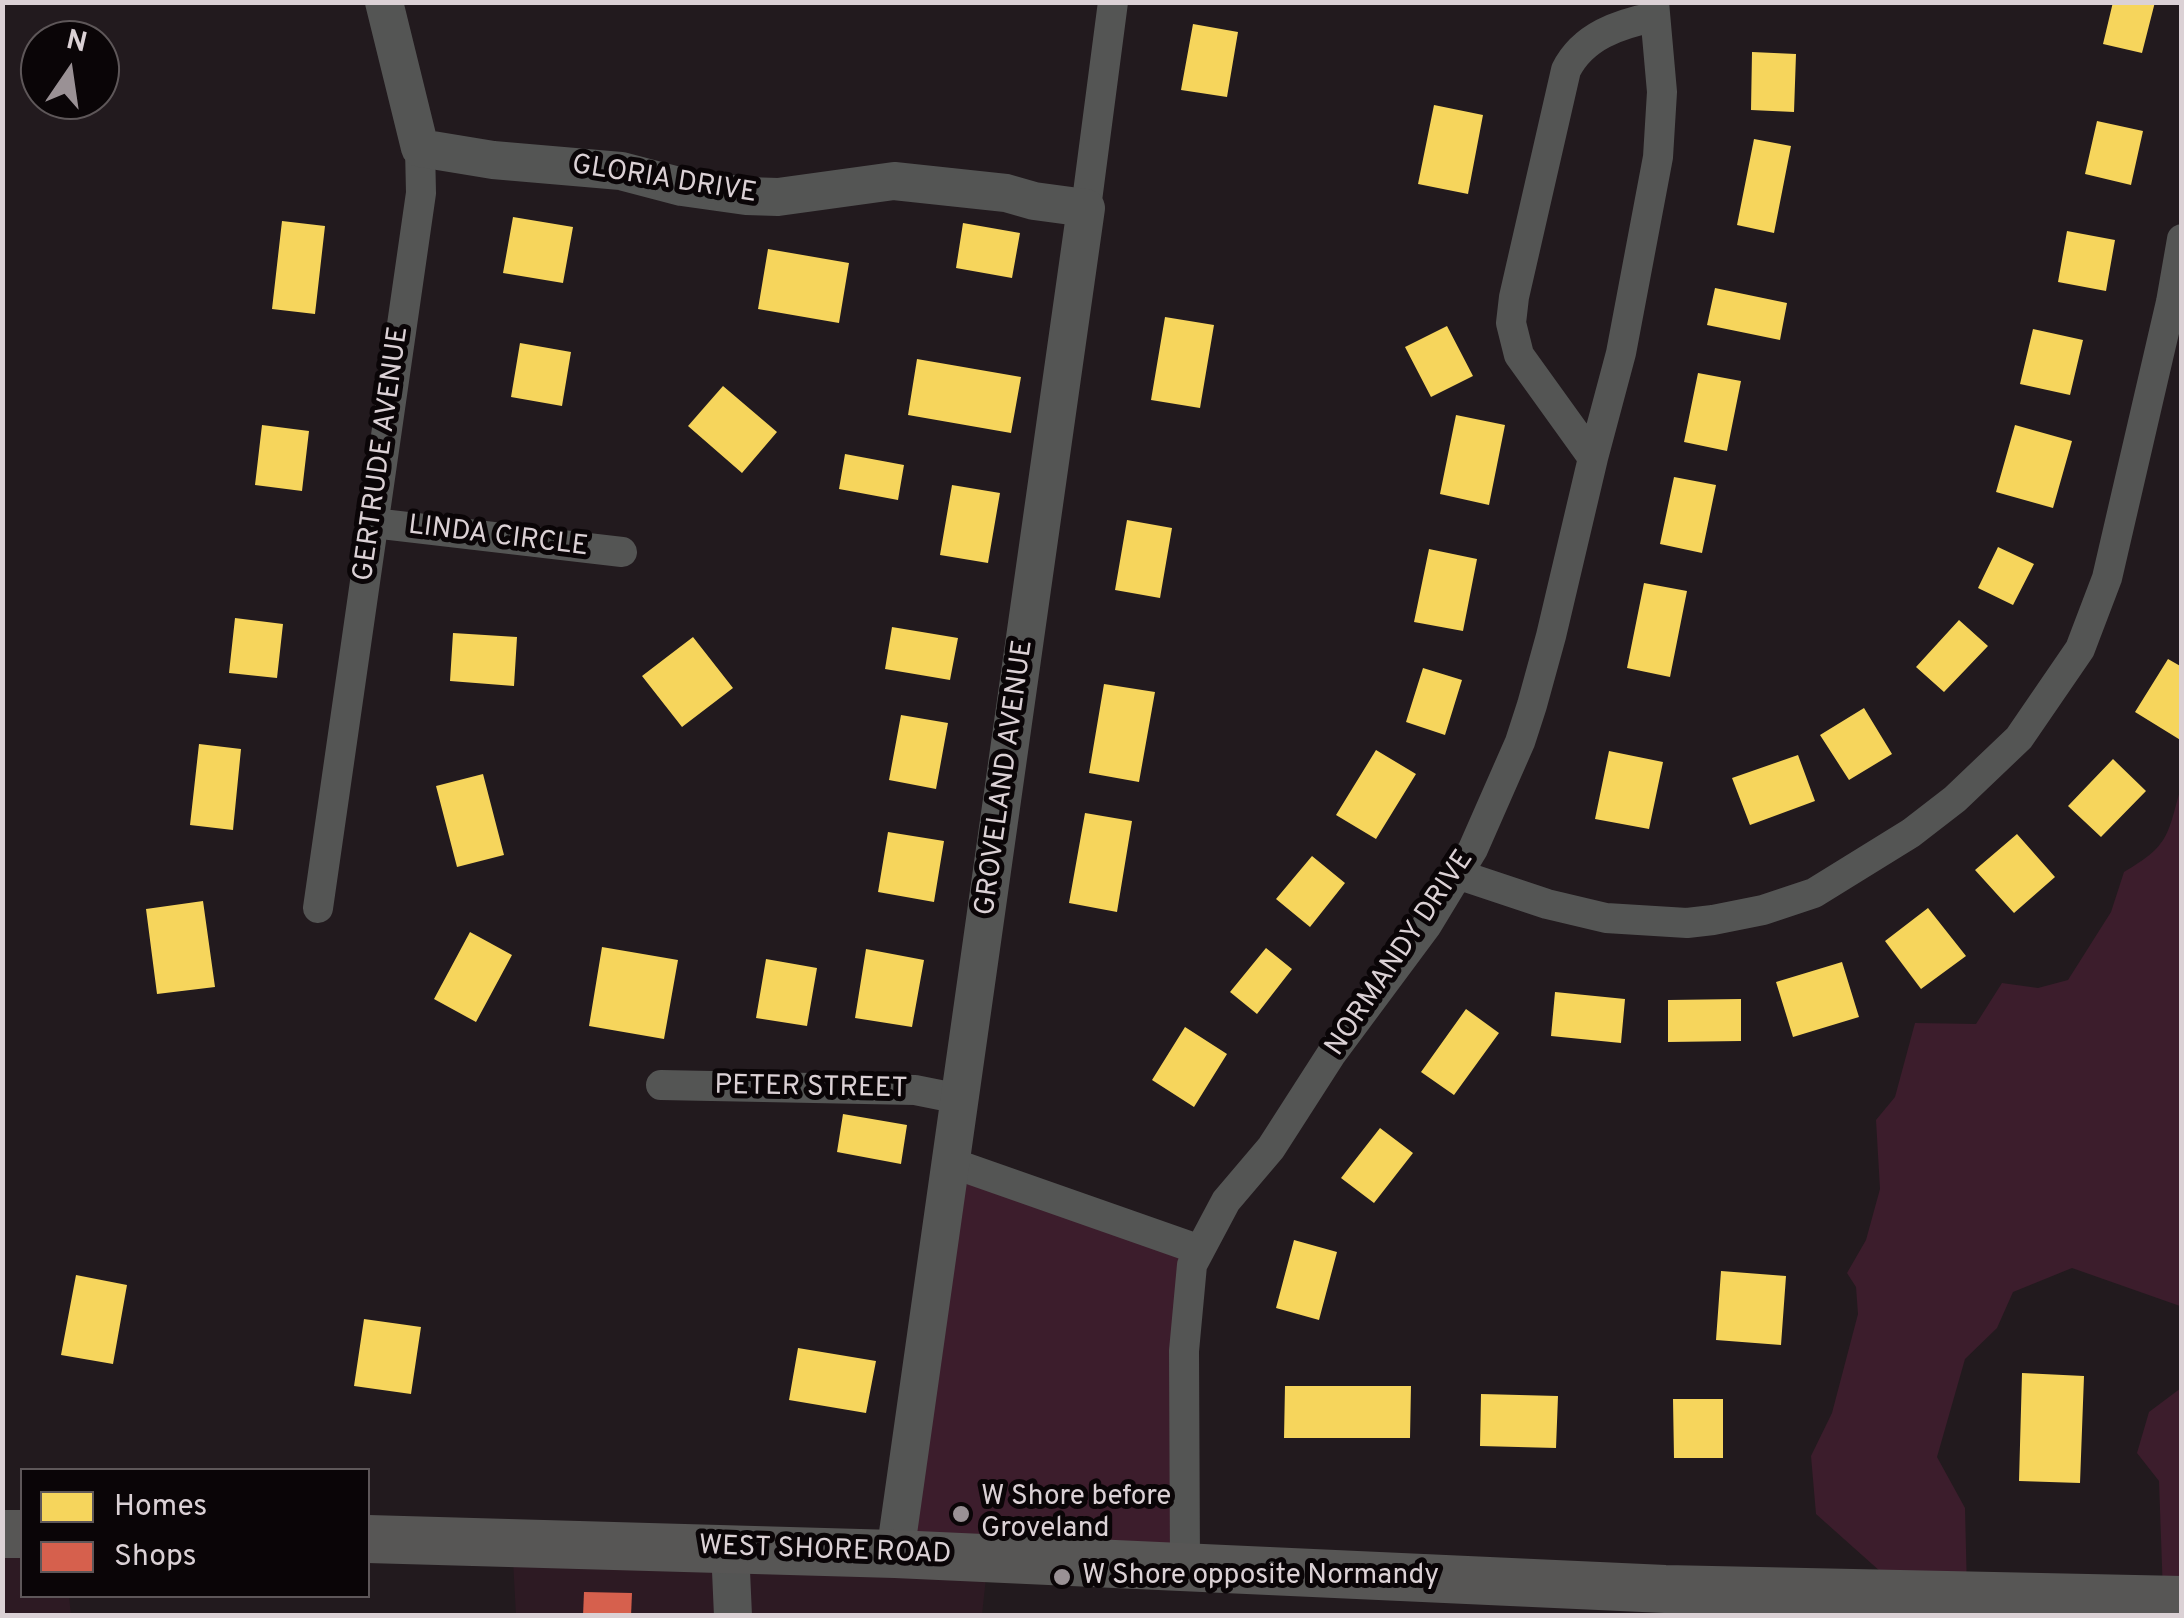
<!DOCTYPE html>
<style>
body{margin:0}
#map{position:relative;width:2184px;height:1618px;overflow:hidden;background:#221a1e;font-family:Overpass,sans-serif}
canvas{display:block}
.frame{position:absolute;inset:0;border:5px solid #dbd1d5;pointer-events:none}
.legend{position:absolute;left:20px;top:1468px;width:350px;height:130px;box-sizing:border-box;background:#0a0507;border:2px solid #5e5759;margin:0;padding:12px 18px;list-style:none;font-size:30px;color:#dbd1d5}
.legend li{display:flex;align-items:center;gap:20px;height:50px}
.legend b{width:50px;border:2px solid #5e5759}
.north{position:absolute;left:20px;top:20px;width:100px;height:100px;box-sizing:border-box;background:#0a0507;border:2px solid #5e5759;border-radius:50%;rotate:13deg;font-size:28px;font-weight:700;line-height:40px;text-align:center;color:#dbd1d5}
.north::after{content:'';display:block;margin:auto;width:35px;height:45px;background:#9a9195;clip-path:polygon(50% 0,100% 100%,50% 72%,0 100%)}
</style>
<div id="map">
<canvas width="2184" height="1618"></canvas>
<div class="frame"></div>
<ul class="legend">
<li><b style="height:28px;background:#f6d55c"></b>Homes</li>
<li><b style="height:28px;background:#d6604d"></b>Shops</li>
</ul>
<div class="north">N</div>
</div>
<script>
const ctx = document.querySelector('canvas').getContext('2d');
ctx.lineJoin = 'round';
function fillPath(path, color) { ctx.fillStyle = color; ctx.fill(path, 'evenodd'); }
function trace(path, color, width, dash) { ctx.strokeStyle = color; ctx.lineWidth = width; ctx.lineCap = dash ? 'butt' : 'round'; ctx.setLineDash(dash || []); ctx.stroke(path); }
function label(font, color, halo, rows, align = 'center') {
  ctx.font = font + ' Overpass,sans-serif'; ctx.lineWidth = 10; ctx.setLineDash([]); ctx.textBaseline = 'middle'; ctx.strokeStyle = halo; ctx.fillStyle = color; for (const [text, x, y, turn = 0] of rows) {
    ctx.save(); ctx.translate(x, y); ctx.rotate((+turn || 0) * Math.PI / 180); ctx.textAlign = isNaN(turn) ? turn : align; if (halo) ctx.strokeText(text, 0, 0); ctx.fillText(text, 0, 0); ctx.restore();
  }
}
fillPath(new Path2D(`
 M 3,1530 L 22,1531 L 22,1596 L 69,1596 L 71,1615 L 3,1616 Z
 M 512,1542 L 988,1559 L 982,1615 L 516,1616 Z`), '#2d1a23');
fillPath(new Path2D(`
 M 2181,787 L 2181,1311 L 2180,1306 L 2072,1268 L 2013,1292 L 1997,1328 L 1965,1359 L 1937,1457 L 1965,1508 L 1967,1591 L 2163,1594 L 2159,1481 L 2137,1453 L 2149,1412 L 2181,1388 L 2181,1615 L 1900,1589 L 1816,1514 L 1811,1456 L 1832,1413 L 1858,1314 L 1856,1287 L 1847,1273 L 1866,1240 L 1880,1189 L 1876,1120 L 1895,1097 L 1915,1023 L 1976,1024 L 2002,983 L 2038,988 L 2068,980 L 2111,912 L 2124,872 C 2170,845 2167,836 2181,787 Z
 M 953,1173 L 1197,1246 L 1185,1557 L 903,1551 Z`), '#3c1d2c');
fillPath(new Path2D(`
 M 2113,2 L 2155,2 L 2142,53 L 2103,44 Z
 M 1193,24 L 1238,32 L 1227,97 L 1181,90 Z
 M 1752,52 L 1796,54 L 1794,112 L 1751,110 Z
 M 1434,105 L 1483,115 L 1468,194 L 1418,184 Z
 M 2097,121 L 2143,131 L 2131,185 L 2085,174 Z
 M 1754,139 L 1791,146 L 1774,233 L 1737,225 Z
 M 513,217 L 573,227 L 563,283 L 503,273 Z
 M 282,221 L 325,226 L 315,314 L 272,309 Z
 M 963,223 L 1020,233 L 1012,278 L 956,268 Z
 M 2067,231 L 2115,240 L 2106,291 L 2058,282 Z
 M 768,249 L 849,263 L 839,323 L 758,309 Z
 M 1715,288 L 1787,303 L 1780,340 L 1707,325 Z
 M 1165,317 L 1214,325 L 1200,408 L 1151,400 Z
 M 1447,326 L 1473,376 L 1431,397 L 1405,347 Z
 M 2033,329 L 2083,340 L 2070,395 L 2020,384 Z
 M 520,343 L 571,352 L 562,406 L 511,397 Z
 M 917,359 L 1021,377 L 1011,433 L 908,415 Z
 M 1698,373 L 1741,381 L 1727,451 L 1684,442 Z
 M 723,386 L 777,432 L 742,473 L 688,426 Z
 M 1456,415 L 1505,425 L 1489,505 L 1440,494 Z
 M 262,425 L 309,431 L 302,491 L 255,485 Z
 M 2015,425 L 2072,441 L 2053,508 L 1996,492 Z
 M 845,454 L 904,465 L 898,500 L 839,489 Z
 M 1674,477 L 1716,485 L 1702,553 L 1660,544 Z
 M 952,485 L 1000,493 L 988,563 L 940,555 Z
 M 1127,520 L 1172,528 L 1160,598 L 1115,590 Z
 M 1998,547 L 2034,564 L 2013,605 L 1978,588 Z
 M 1429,549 L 1477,559 L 1463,631 L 1414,622 Z
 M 1644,583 L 1687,591 L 1670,677 L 1627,668 Z
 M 235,618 L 283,624 L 277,678 L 229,673 Z
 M 1959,620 L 1988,646 L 1944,692 L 1916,667 Z
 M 892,627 L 958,638 L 950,680 L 885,669 Z
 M 453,633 L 517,637 L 514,686 L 450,681 Z
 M 693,637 L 733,688 L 682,727 L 642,676 Z
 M 2168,659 L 2182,667 L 2182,741 L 2135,712 Z
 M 1423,668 L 1462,680 L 1445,735 L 1406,722 Z
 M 1104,684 L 1155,692 L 1139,782 L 1089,773 Z
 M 1864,708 L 1892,754 L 1849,780 L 1820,735 Z
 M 901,715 L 948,723 L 936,789 L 889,780 Z
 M 199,744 L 241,749 L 233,830 L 190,825 Z
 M 1376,750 L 1416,774 L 1376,839 L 1336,815 Z
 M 1609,751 L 1663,762 L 1649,829 L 1595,819 Z
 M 1798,755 L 1815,801 L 1750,825 L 1732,778 Z
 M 2113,759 L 2146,791 L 2101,837 L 2068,806 Z
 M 483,774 L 504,855 L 457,867 L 436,786 Z
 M 1085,813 L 1132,821 L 1117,912 L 1069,903 Z
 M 888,832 L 944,841 L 934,902 L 878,892 Z
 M 2017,834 L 2055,877 L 2014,913 L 1975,870 Z
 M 1312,856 L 1345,883 L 1310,927 L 1276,899 Z
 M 203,901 L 215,987 L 157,994 L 146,909 Z
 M 1928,908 L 1966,956 L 1921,989 L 1885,941 Z
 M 470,932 L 512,955 L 476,1022 L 434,999 Z
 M 602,947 L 678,960 L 664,1039 L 589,1026 Z
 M 1266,948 L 1292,969 L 1257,1014 L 1230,992 Z
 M 866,949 L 924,960 L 912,1027 L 855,1018 Z
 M 766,959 L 817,968 L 807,1026 L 756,1018 Z
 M 1842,962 L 1859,1017 L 1793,1037 L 1776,982 Z
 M 1555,992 L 1625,999 L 1621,1043 L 1551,1036 Z
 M 1741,999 L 1741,1041 L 1668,1042 L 1668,1000 Z
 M 1466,1009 L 1499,1033 L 1454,1095 L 1421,1072 Z
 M 1185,1027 L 1227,1054 L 1194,1107 L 1152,1080 Z
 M 843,1114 L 907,1125 L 901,1164 L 837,1152 Z
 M 1380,1128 L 1413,1153 L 1374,1203 L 1341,1178 Z
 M 1294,1240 L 1337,1252 L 1319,1320 L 1276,1308 Z
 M 1721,1271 L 1786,1276 L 1781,1345 L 1716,1340 Z
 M 76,1275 L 127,1285 L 113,1364 L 61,1355 Z
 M 364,1319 L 421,1327 L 411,1394 L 354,1386 Z
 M 798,1348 L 876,1361 L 866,1413 L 789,1400 Z
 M 2022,1373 L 2084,1376 L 2080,1483 L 2019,1481 Z
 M 1285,1386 L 1411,1386 L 1410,1438 L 1284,1438 Z
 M 1481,1394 L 1558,1396 L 1556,1448 L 1480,1446 Z
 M 1673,1399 L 1723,1399 L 1723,1458 L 1674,1458 Z`), '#f6d55c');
fillPath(new Path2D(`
 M 584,1592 L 632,1593 L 631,1616 L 583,1616 Z`), '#d6604d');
trace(new Path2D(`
 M 1086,208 L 1113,2
 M 1593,458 L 1621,353 L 1658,157 L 1662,92 L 1654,2
 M 373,523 L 622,552
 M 1460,875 L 1547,904 L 1606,918 L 1687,923 L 1713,920 L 1763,910 L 1814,893 L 1911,833 L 1955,799 L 2019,738 L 2080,649 L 2107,578 L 2171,302 L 2182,239
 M 318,908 L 421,193 L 420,148
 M 661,1085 L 915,1090 L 960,1099
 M 952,1163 L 1200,1250
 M 1185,1566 L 1184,1351 L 1192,1265 L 1226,1201 L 1271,1148 L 1332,1053 L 1427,925 L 1473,849 L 1520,742 L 1532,705 L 1551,636 L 1593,458 L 1519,355 L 1511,323 L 1514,297 L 1566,70 C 1583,36 1619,24 1654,17`), '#545554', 30);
trace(new Path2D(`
 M 384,2 L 420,148 L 493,160 L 621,171 L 682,187 L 746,196 L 778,197 L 894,181 L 1006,193 L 1034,201 L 1086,208 L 895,1554
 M 730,1548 L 733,1616`), '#545554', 38);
trace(new Path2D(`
 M 2,1534 L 22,1534
 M 368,1539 L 895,1554 L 1665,1589 L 2182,1600`), '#575655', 48);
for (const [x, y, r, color] of [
 [961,1514,10,"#9a9195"],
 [1062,1577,10,"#9a9195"]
]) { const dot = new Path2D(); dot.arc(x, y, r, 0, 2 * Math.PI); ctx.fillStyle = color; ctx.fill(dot); trace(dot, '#0a0507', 4); }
label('28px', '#dbd1d5', '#0a0507', [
 ["GLORIA DRIVE",664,181,9],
 ["GERTRUDE AVENUE",383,454,-82],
 ["LINDA CIRCLE",498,538,7],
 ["GROVELAND AVENUE",1006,778,-82],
 ["NORMANDY DRIVE",1401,954,-56],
 ["PETER STREET",811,1089,1],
 ["WEST SHORE ROAD",825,1552,2]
]);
label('28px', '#dbd1d5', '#0a0507', [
 ["W Shore before",981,1498],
 ["Groveland",981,1530],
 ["W Shore opposite Normandy",1082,1577]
], 'left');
</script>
